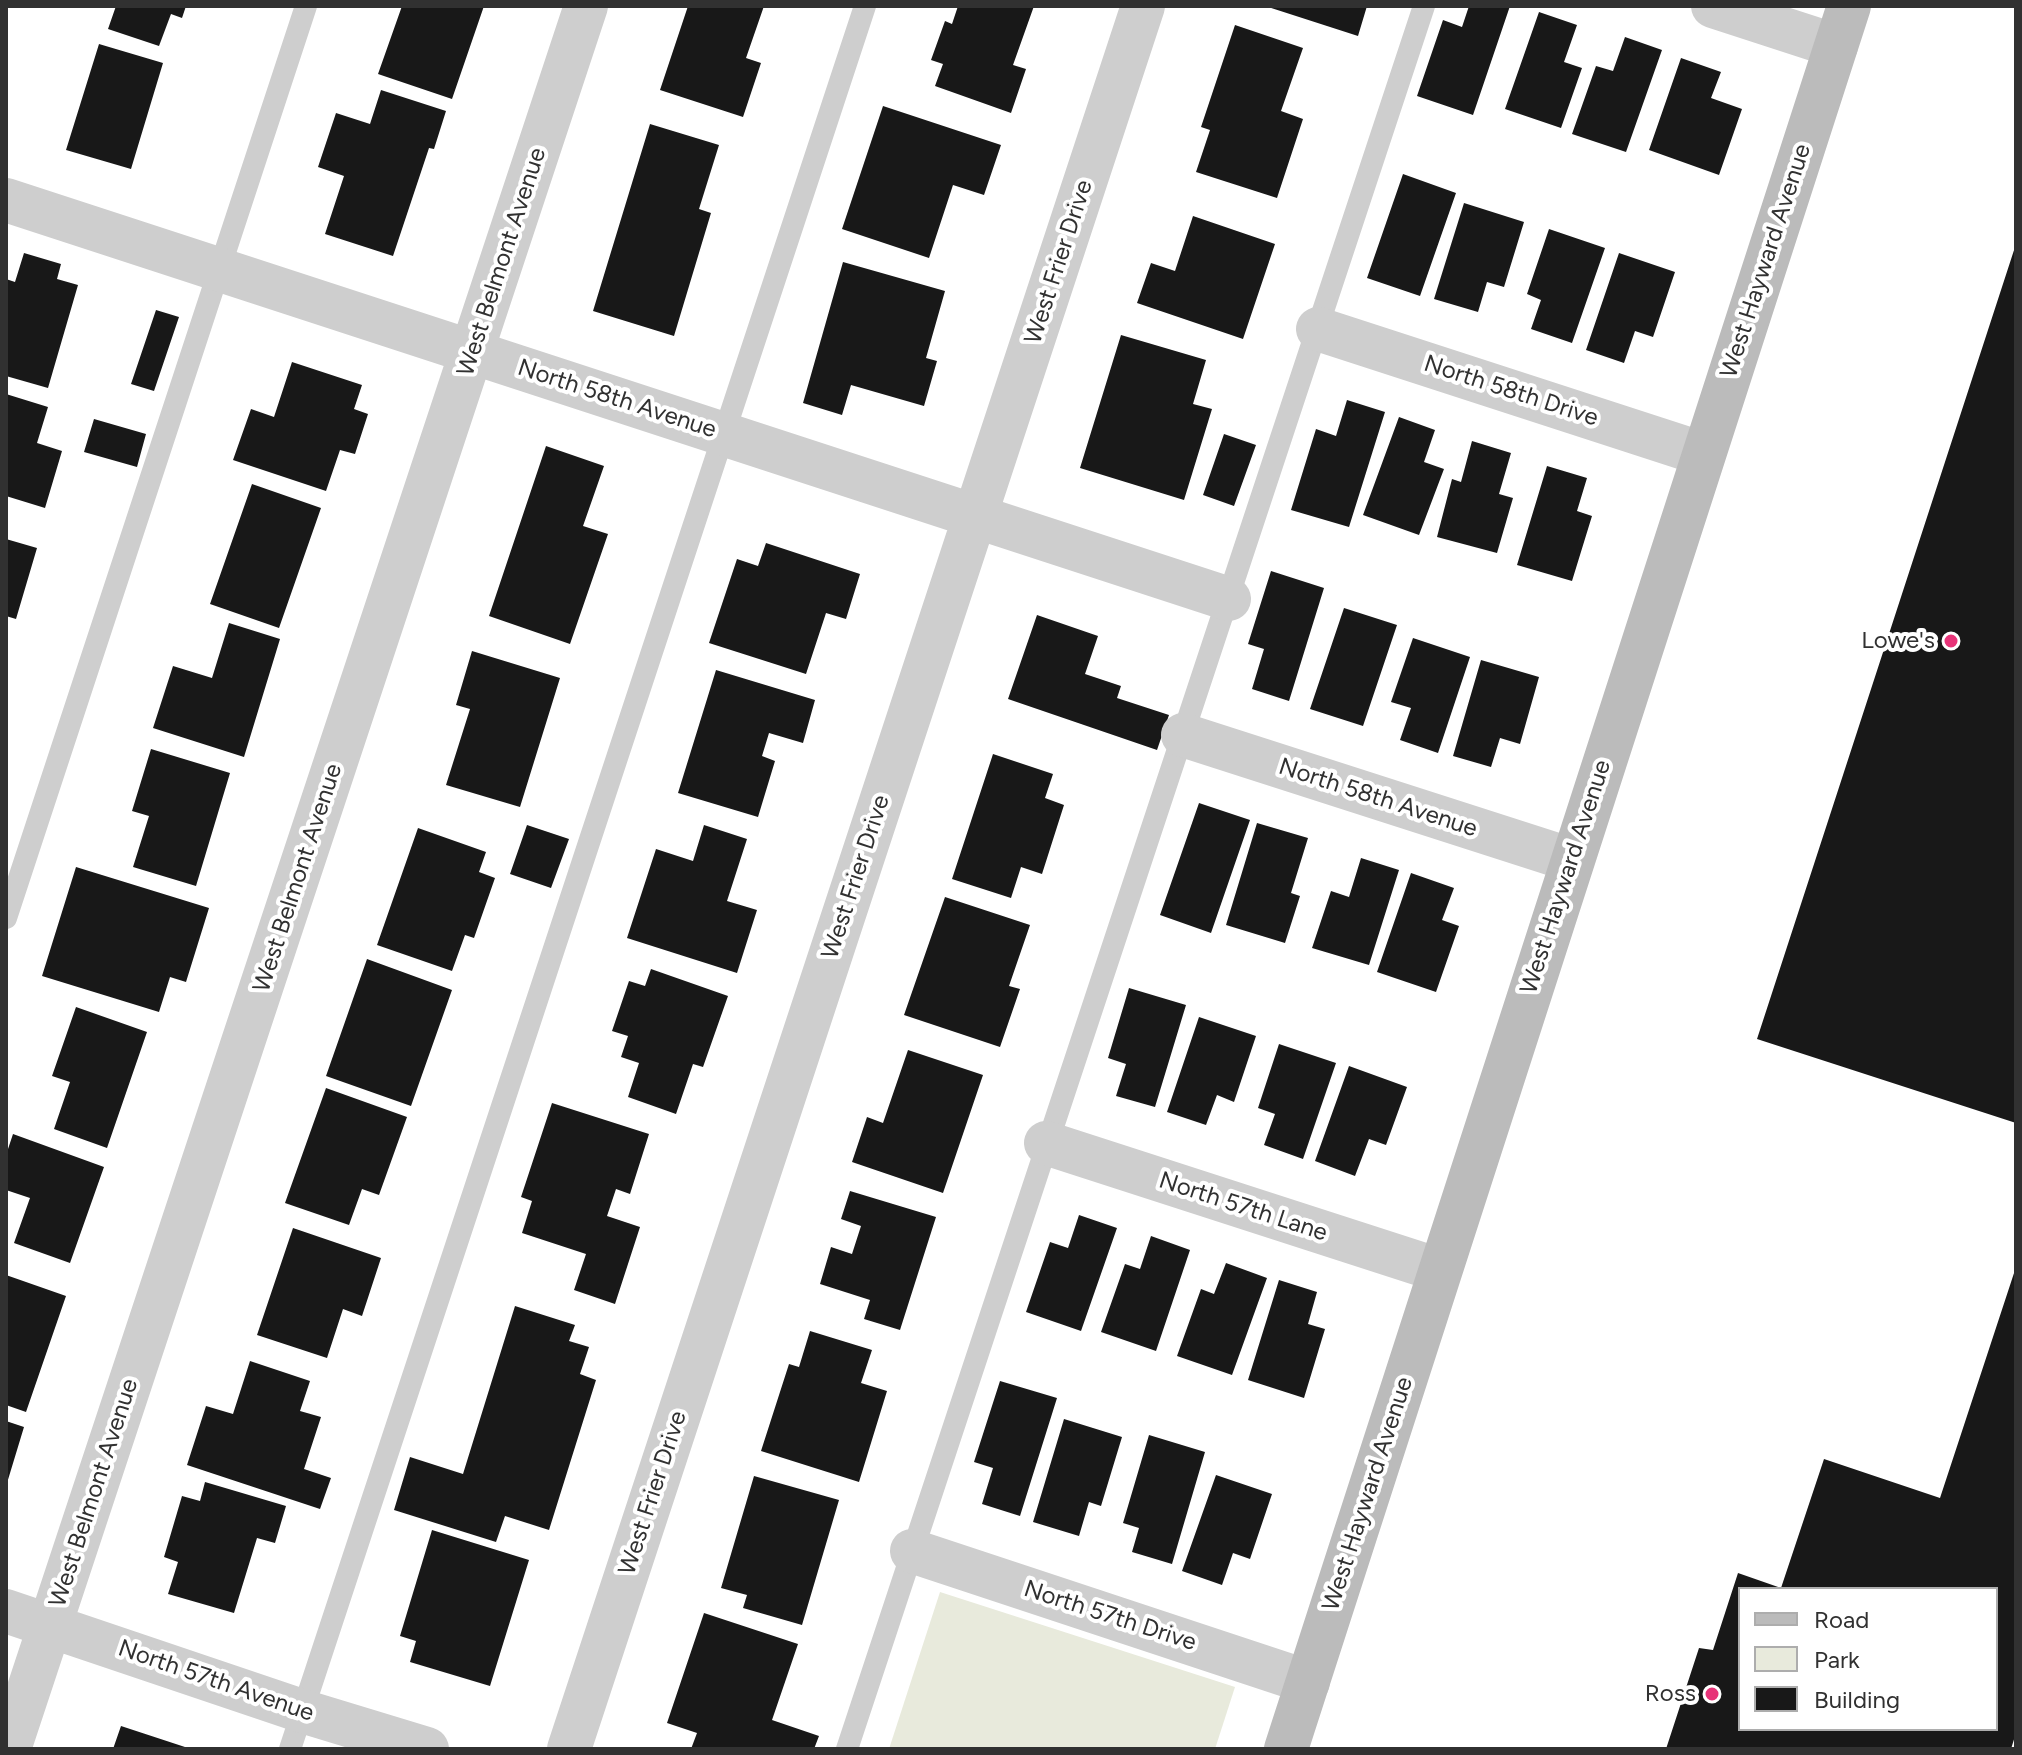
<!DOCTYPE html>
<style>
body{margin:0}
#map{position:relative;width:2022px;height:1755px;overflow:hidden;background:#fff;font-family:Figtree,sans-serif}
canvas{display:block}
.frame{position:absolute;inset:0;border:8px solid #313131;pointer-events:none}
.legend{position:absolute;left:1738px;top:1587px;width:260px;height:144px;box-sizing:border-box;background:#fff;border:2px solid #adadad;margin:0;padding:10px 14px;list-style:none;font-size:24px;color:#313131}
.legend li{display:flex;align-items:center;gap:16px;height:40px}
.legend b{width:40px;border:2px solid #adadad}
</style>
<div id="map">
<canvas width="2022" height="1755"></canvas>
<div class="frame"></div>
<ul class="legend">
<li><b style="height:10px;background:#bbb"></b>Road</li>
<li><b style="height:22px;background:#e8eadc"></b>Park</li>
<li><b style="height:22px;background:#181818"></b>Building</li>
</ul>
</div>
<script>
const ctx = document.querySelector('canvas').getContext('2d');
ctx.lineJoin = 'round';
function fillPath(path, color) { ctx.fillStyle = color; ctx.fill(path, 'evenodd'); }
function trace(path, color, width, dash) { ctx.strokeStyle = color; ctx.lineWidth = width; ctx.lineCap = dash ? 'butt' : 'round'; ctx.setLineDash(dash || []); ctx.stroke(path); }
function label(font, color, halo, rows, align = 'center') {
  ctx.font = font + ' Figtree,sans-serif'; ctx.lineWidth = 8; ctx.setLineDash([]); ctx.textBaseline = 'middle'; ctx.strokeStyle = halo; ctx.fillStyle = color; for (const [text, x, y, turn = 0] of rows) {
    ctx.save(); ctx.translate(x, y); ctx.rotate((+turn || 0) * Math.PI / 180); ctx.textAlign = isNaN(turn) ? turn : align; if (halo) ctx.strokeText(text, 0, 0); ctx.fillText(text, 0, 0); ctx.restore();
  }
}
fillPath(new Path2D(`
 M 940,1592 L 1235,1687 L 1215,1749 L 889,1749 Z`), '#e8eadc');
fillPath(new Path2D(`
 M 116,6 L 186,6 L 182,18 L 171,14 L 159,46 L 108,29 Z
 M 402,6 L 484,6 L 452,99 L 378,74 Z
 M 688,6 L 764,6 L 746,58 L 761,63 L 743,117 L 660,90 Z
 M 958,6 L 1034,6 L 1013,65 L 1026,69 L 1011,113 L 935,86 L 943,64 L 931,60 L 945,21 L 952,24 Z
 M 1265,6 L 1367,6 L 1358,36 Z
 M 1469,6 L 1510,6 L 1473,115 L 1417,96 L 1443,20 L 1462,27 Z
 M 1539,12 L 1577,25 L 1564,62 L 1582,68 L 1561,128 L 1505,109 Z
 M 1235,25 L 1303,48 L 1281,111 L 1303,119 L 1277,198 L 1196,172 L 1210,130 L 1201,127 Z
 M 1625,37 L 1662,50 L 1626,152 L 1572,134 L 1596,66 L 1613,71 Z
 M 99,44 L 163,63 L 131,169 L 66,150 Z
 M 1681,58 L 1721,72 L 1711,98 L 1742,109 L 1719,175 L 1649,150 Z
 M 381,90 L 446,111 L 434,149 L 429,148 L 393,256 L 325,234 L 344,176 L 318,167 L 336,113 L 370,124 Z
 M 883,106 L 1001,145 L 984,195 L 953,185 L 929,258 L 842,229 Z
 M 650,124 L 719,145 L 699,209 L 711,213 L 674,336 L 593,311 Z
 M 1403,174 L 1456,193 L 1420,296 L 1367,278 Z
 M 1464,203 L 1524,222 L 1504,287 L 1487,282 L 1478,312 L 1434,299 Z
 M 1193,216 L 1275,244 L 1243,339 L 1137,303 L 1151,263 L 1175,271 Z
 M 1549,229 L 1605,248 L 1572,343 L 1531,329 L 1541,300 L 1527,294 Z
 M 2016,244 L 2016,1123 L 1757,1039 Z
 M 24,253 L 61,264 L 57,279 L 78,285 L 48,388 L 6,376 L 6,279 L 15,282 Z
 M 1619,253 L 1675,272 L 1653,337 L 1635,331 L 1624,363 L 1586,350 Z
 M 843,262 L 945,291 L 926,358 L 937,361 L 924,406 L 851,385 L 842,415 L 803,403 Z
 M 156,310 L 179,317 L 154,391 L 131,384 Z
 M 1121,335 L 1206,360 L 1193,404 L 1212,409 L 1184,500 L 1080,468 Z
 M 292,362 L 362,385 L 354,409 L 368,414 L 355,454 L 340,450 L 326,491 L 233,460 L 251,409 L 274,417 Z
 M 6,394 L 48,407 L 37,443 L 62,451 L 45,508 L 6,496 Z
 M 1347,400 L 1385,412 L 1349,527 L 1291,510 L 1316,429 L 1336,436 Z
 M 1399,417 L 1435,430 L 1424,462 L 1444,469 L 1419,535 L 1363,515 Z
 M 94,419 L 146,434 L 137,467 L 84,452 Z
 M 1224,434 L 1256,445 L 1234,506 L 1203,495 Z
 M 1472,441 L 1511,453 L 1499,494 L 1513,498 L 1497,553 L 1437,537 L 1452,479 L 1461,482 Z
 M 546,446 L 604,466 L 583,526 L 608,534 L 570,644 L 489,616 Z
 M 1547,466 L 1587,478 L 1577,511 L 1592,516 L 1572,581 L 1517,565 Z
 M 252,484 L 321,508 L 279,628 L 210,604 Z
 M 6,539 L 37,548 L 16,619 L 6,616 Z
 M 766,543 L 860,574 L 846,619 L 826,613 L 806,674 L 709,643 L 737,559 L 758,566 Z
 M 1271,571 L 1324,588 L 1289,701 L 1252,689 L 1264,649 L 1248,644 Z
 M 1344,608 L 1397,625 L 1363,726 L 1310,709 Z
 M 1037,615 L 1098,636 L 1085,674 L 1121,686 L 1117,698 L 1169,715 L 1157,750 L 1008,699 Z
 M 229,623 L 280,639 L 244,757 L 153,728 L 173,666 L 212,678 Z
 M 1413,638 L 1470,657 L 1438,753 L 1400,740 L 1411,708 L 1391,702 Z
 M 472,651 L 560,678 L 520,807 L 446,785 L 470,709 L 456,705 Z
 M 1481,660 L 1539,677 L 1520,744 L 1500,738 L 1491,767 L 1453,756 Z
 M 716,670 L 815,700 L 803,743 L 769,733 L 762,756 L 775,761 L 758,817 L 678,793 Z
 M 151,749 L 230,773 L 196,886 L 133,867 L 149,816 L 132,811 Z
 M 993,754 L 1053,774 L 1045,798 L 1064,805 L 1042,874 L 1021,867 L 1011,898 L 952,879 Z
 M 1199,803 L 1250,820 L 1211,933 L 1160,915 Z
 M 1257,823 L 1308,838 L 1291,893 L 1300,896 L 1285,943 L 1226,925 Z
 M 527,825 L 569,839 L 551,888 L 510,874 Z
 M 704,825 L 747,839 L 727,901 L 757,910 L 737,973 L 627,938 L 656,849 L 693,861 Z
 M 418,828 L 486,852 L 479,872 L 495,878 L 474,938 L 465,935 L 452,971 L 377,945 Z
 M 1361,858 L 1399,870 L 1369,965 L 1312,948 L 1331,891 L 1349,897 Z
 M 76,867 L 209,908 L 186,982 L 170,977 L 159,1012 L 42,976 Z
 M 1411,873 L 1454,888 L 1442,920 L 1459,926 L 1436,992 L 1377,972 Z
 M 945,897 L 1030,925 L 1009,986 L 1020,989 L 1000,1047 L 904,1015 Z
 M 367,959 L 452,990 L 411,1106 L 326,1076 Z
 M 651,969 L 728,996 L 703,1067 L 693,1064 L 676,1114 L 628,1097 L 639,1063 L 621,1057 L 628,1036 L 612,1031 L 629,981 L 645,986 Z
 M 1129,988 L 1186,1005 L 1155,1107 L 1116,1096 L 1126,1064 L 1108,1058 Z
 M 76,1007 L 147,1032 L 107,1148 L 54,1129 L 70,1082 L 52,1076 Z
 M 1199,1017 L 1256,1036 L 1234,1102 L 1217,1095 L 1206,1125 L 1167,1112 Z
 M 1279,1044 L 1336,1063 L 1303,1159 L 1264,1145 L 1275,1114 L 1258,1108 Z
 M 908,1050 L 983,1075 L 943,1193 L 852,1162 L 867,1117 L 883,1123 Z
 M 1349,1066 L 1407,1087 L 1386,1145 L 1369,1139 L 1355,1176 L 1315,1161 Z
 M 326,1088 L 407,1117 L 379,1195 L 362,1189 L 349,1225 L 285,1203 Z
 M 552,1103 L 649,1134 L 630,1194 L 616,1189 L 607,1216 L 640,1227 L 615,1304 L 574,1290 L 586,1254 L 522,1233 L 532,1201 L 521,1197 Z
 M 13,1134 L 104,1167 L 70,1263 L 14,1243 L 30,1198 L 6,1190 L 6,1155 Z
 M 850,1191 L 936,1217 L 900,1330 L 864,1319 L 870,1300 L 820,1284 L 831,1247 L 852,1254 L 861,1226 L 841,1219 Z
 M 1079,1215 L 1117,1228 L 1081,1331 L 1026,1312 L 1050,1242 L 1068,1248 Z
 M 293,1228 L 381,1258 L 362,1316 L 343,1309 L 327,1358 L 257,1335 Z
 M 1151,1236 L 1190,1250 L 1156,1351 L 1101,1332 L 1125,1264 L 1140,1269 Z
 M 1226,1263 L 1267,1278 L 1232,1375 L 1177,1356 L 1201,1289 L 1214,1294 Z
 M 2016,1267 L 2016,1733 L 2011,1749 L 1666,1749 L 1699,1648 L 1713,1650 L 1738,1573 L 1781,1588 L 1824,1459 L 1940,1498 ZM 1740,1589 L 1996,1589 L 1996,1729 L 1740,1729 Z
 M 6,1275 L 66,1296 L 26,1412 L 6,1405 Z
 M 1279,1280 L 1317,1292 L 1308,1324 L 1325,1329 L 1304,1398 L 1248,1380 Z
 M 515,1306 L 575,1325 L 569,1341 L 589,1347 L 580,1374 L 596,1380 L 549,1530 L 505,1516 L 496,1542 L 394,1510 L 410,1457 L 463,1474 Z
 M 810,1331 L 872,1350 L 861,1383 L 887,1391 L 859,1482 L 761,1451 L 789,1364 L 799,1367 Z
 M 250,1361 L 310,1381 L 300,1411 L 321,1417 L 304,1469 L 331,1478 L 320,1509 L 187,1465 L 206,1406 L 233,1414 Z
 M 1000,1381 L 1057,1398 L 1020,1516 L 982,1504 L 993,1468 L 974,1462 Z
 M 1064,1419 L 1122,1437 L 1101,1506 L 1089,1502 L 1079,1536 L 1033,1522 Z
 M 6,1421 L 24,1427 L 7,1483 L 6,1482 Z
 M 1149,1435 L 1205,1452 L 1172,1564 L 1132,1552 L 1139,1528 L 1123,1523 Z
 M 1216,1475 L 1272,1494 L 1250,1559 L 1233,1553 L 1222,1585 L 1182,1571 Z
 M 754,1476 L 839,1500 L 802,1625 L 743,1608 L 747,1595 L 721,1588 Z
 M 205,1482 L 286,1506 L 275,1543 L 257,1538 L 234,1613 L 168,1594 L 178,1562 L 164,1557 L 182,1496 L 200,1501 Z
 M 432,1530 L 529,1560 L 490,1686 L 410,1662 L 416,1641 L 400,1636 Z
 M 704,1613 L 798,1644 L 772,1720 L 819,1736 L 814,1749 L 691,1749 L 697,1733 L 667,1723 Z
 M 121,1726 L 188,1748 L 187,1749 L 113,1749 Z`), '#181818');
trace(new Path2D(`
 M 6,918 L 306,6
 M 290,1749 L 865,6
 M 847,1749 L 1424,6`), '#cecece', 22);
trace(new Path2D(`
 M 1713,6 L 1836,46
 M 6,200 L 1229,599
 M 1318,329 L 1703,454
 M 1183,735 L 1572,860
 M 1046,1143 L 1439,1270
 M 912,1551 L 1308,1682
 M 6,1611 L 302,1711 L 427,1749
 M 9,1749 L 586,6
 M 569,1749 L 1143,6`), '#cecece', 44);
trace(new Path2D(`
 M 1286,1749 L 1849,6`), '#bbb', 44);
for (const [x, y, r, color] of [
 [1951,641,8,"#e73378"],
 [1712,1694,8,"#e73378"]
]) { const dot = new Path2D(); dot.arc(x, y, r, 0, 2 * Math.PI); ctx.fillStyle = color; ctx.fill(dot); trace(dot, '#fff', 3); }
label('24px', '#313131', '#fff', [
 ["West Hayward Avenue",1766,261,-72],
 ["West Belmont Avenue",502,262,-72],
 ["West Frier Drive",1059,262,-72],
 ["North 58th Drive",1511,391,18],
 ["North 58th Avenue",617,399,18],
 ["North 58th Avenue",1378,798,18],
 ["West Frier Drive",856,877,-72],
 ["West Hayward Avenue",1566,877,-72],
 ["West Belmont Avenue",298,878,-72],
 ["North 57th Lane",1243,1207,18],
 ["West Belmont Avenue",94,1493,-72],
 ["West Frier Drive",653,1493,-72],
 ["West Hayward Avenue",1368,1494,-72],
 ["North 57th Drive",1110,1616,18],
 ["North 57th Avenue",216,1681,19]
]);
label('24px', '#313131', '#fff', [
 ["Lowe's",1935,641],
 ["Ross",1696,1694]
], 'right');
</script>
